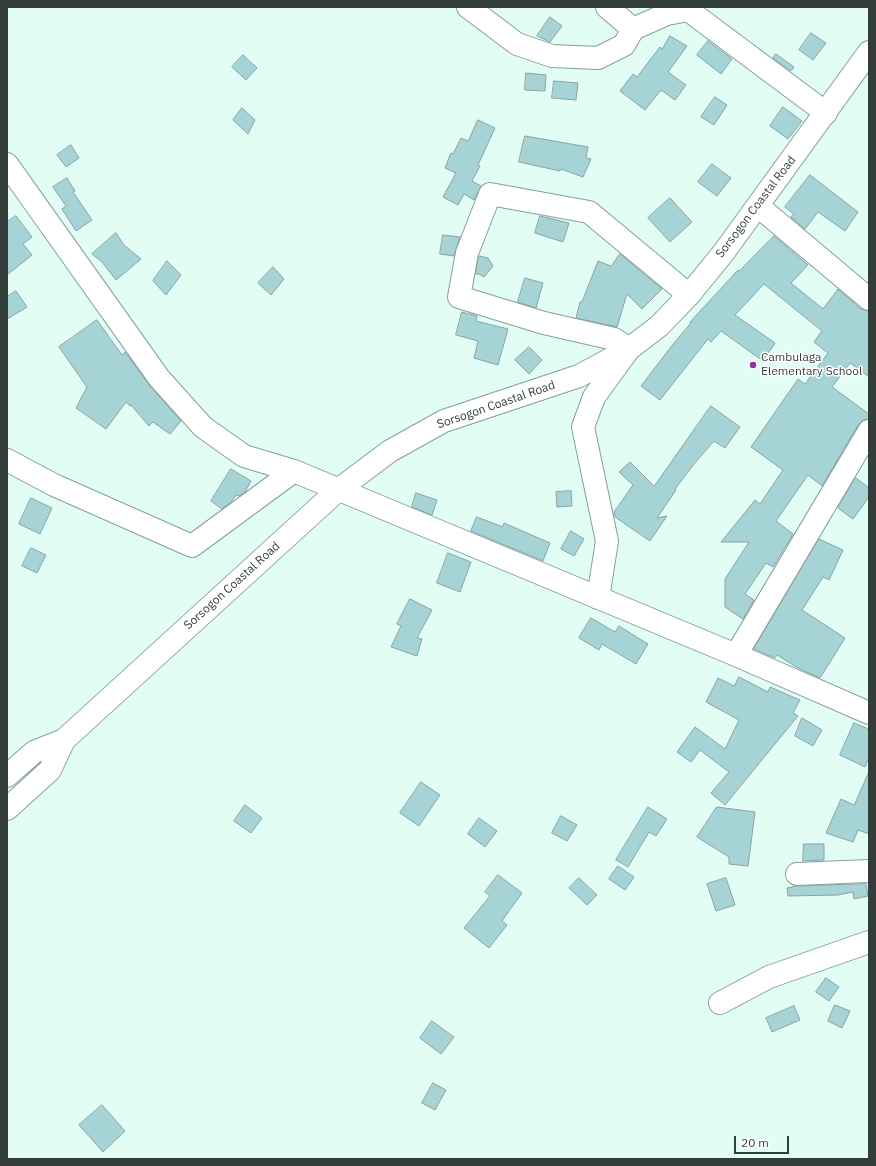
<!DOCTYPE html>
<style>
body{margin:0}
#map{position:relative;width:876px;height:1166px;overflow:hidden;background:#e2fdf3;font-family:"IBM Plex Sans",sans-serif}
canvas{display:block}
.frame{position:absolute;inset:0;border:8px solid #333e3a;pointer-events:none}
.scale{position:absolute;left:734px;top:1136px;width:55px;height:18px;box-sizing:border-box;border:2px solid #333e3a;border-top:0;padding-left:5px;font-size:12px;line-height:14px;white-space:nowrap;color:#333e3a;-webkit-text-stroke:3px #fff;paint-order:stroke}
</style>
<div id="map">
<canvas width="876" height="1166"></canvas>
<div class="frame"></div>
<div class="scale">20 m</div>
</div>
<script>
const ctx = document.querySelector('canvas').getContext('2d');
ctx.lineJoin = 'round';
function fillPath(path, color) { ctx.fillStyle = color; ctx.fill(path, 'evenodd'); }
function trace(path, color, width, dash) { ctx.strokeStyle = color; ctx.lineWidth = width; ctx.lineCap = dash ? 'butt' : 'round'; ctx.setLineDash(dash || []); ctx.stroke(path); }
function label(font, color, halo, rows, align = 'center') {
  ctx.font = font + ' "IBM Plex Sans",sans-serif'; ctx.lineWidth = 3; ctx.setLineDash([]); ctx.textBaseline = 'middle'; ctx.strokeStyle = halo; ctx.fillStyle = color; for (const [text, x, y, turn = 0] of rows) {
    ctx.save(); ctx.translate(x, y); ctx.rotate((+turn || 0) * Math.PI / 180); ctx.textAlign = isNaN(turn) ? turn : align; if (halo) ctx.strokeText(text, 0, 0); ctx.fillText(text, 0, 0); ctx.restore();
  }
}
const building = new Path2D(`
 M 550,17 L 562,26 L 550,42 L 537,36 Z
 M 811,33 L 826,43 L 813,60 L 799,50 Z
 M 670,36 L 687,46 L 668,72 L 686,85 L 675,100 L 661,90 L 645,110 L 620,91 L 633,74 L 637,77 L 660,47 L 662,49 Z
 M 708,41 L 732,59 L 721,74 L 697,55 Z
 M 776,54 L 794,67 L 791,71 L 773,58 Z
 M 243,55 L 257,68 L 246,80 L 232,67 Z
 M 526,73 L 546,75 L 545,91 L 525,90 Z
 M 554,81 L 578,83 L 576,100 L 552,98 Z
 M 715,97 L 727,105 L 714,125 L 701,117 Z
 M 783,107 L 802,121 L 788,139 L 770,126 Z
 M 242,108 L 255,120 L 248,134 L 233,120 Z
 M 478,120 L 495,128 L 478,165 L 480,166 L 472,181 L 481,186 L 474,200 L 464,194 L 458,205 L 443,197 L 456,173 L 445,168 L 451,153 L 453,154 L 461,138 L 468,141 Z
 M 525,136 L 588,147 L 586,158 L 591,159 L 583,177 L 561,169 L 560,171 L 519,162 Z
 M 71,145 L 79,158 L 66,167 L 57,155 Z
 M 712,164 L 731,178 L 717,196 L 698,182 Z
 M 810,175 L 858,212 L 845,231 L 818,212 L 805,229 L 791,217 L 794,214 L 785,207 Z
 M 67,178 L 75,191 L 73,192 L 92,220 L 76,231 L 62,209 L 66,206 L 53,187 Z
 M 670,198 L 692,222 L 670,242 L 648,218 Z
 M 16,216 L 32,237 L 23,244 L 32,255 L 7,275 L 7,222 Z
 M 540,216 L 569,223 L 563,242 L 535,233 Z
 M 116,233 L 124,245 L 141,259 L 116,280 L 102,262 L 92,254 Z
 M 443,235 L 460,237 L 454,256 L 440,254 Z
 M 774,236 L 808,265 L 791,283 L 823,309 L 838,289 L 861,309 L 869,311 L 869,377 L 850,363 L 832,387 L 869,414 L 869,419 L 863,420 L 858,425 L 822,486 L 808,475 L 776,521 L 793,534 L 773,567 L 766,563 L 745,594 L 754,600 L 743,619 L 725,607 L 725,579 L 749,542 L 721,542 L 755,500 L 760,504 L 783,470 L 751,447 L 798,379 L 805,384 L 828,353 L 814,342 L 822,331 L 764,284 L 735,315 L 775,343 L 763,361 L 721,331 L 711,342 L 708,339 L 660,400 L 641,386 L 674,343 L 691,323 L 690,322 L 738,270 L 739,271 Z
 M 620,254 L 662,289 L 642,309 L 627,294 L 617,327 L 576,318 L 580,302 L 582,302 L 598,261 L 611,266 Z
 M 479,256 L 488,258 L 493,266 L 484,277 L 479,274 L 476,274 Z
 M 167,261 L 181,275 L 166,295 L 153,281 Z
 M 273,267 L 284,279 L 271,295 L 258,283 Z
 M 525,278 L 543,283 L 536,308 L 518,302 Z
 M 16,291 L 27,307 L 7,319 L 7,297 Z
 M 462,312 L 477,316 L 476,321 L 508,329 L 498,365 L 474,358 L 478,341 L 456,335 Z
 M 97,320 L 122,355 L 125,352 L 150,386 L 181,421 L 170,434 L 153,422 L 149,426 L 131,405 L 130,406 L 126,402 L 106,429 L 76,408 L 87,387 L 59,347 Z
 M 529,347 L 542,360 L 529,374 L 515,360 Z
 M 711,406 L 740,427 L 725,448 L 714,441 L 694,464 L 675,489 L 676,490 L 657,518 L 667,516 L 650,541 L 615,517 L 614,512 L 633,485 L 619,472 L 630,462 L 654,486 Z
 M 231,469 L 251,481 L 245,492 L 239,496 L 236,495 L 231,502 L 222,509 L 211,501 Z
 M 856,478 L 869,488 L 869,497 L 853,519 L 838,508 Z
 M 571,491 L 572,506 L 557,507 L 556,492 Z
 M 416,493 L 437,500 L 432,515 L 412,507 Z
 M 31,498 L 52,508 L 40,534 L 19,524 Z
 M 477,517 L 503,527 L 504,523 L 550,543 L 543,561 L 471,531 Z
 M 571,531 L 584,539 L 574,556 L 561,549 Z
 M 819,539 L 843,550 L 829,580 L 823,577 L 802,610 L 845,638 L 820,678 L 798,668 L 777,655 L 775,658 L 754,649 Z
 M 31,548 L 46,555 L 37,573 L 22,566 Z
 M 448,553 L 471,562 L 460,592 L 437,583 Z
 M 410,599 L 432,610 L 417,638 L 422,639 L 417,656 L 391,647 L 401,626 L 397,624 Z
 M 591,618 L 615,632 L 619,626 L 648,644 L 636,664 L 602,644 L 599,650 L 579,638 Z
 M 739,677 L 768,692 L 770,687 L 800,700 L 793,713 L 798,716 L 725,805 L 711,793 L 729,772 L 700,750 L 691,762 L 677,752 L 695,727 L 725,749 L 739,720 L 706,702 L 718,678 L 734,686 Z
 M 802,718 L 822,730 L 813,746 L 795,736 Z
 M 854,723 L 869,729 L 869,757 L 865,767 L 840,755 Z
 M 869,772 L 869,834 L 858,830 L 853,842 L 826,833 L 841,799 L 854,805 Z
 M 421,782 L 440,795 L 419,826 L 400,813 Z
 M 245,805 L 262,818 L 251,833 L 234,821 Z
 M 648,807 L 667,819 L 656,836 L 649,832 L 628,867 L 616,860 Z
 M 717,807 L 755,812 L 748,866 L 729,864 L 729,857 L 697,837 Z
 M 561,816 L 577,825 L 567,841 L 552,833 Z
 M 479,818 L 497,831 L 485,847 L 468,834 Z
 M 804,844 L 824,844 L 824,860 L 803,861 Z
 M 618,866 L 634,877 L 625,890 L 609,879 Z
 M 498,875 L 522,893 L 502,921 L 507,925 L 489,948 L 464,928 L 490,896 L 485,892 Z
 M 579,878 L 597,895 L 587,905 L 569,888 Z
 M 726,878 L 735,905 L 716,911 L 707,884 Z
 M 866,884 L 868,896 L 854,899 L 853,892 L 838,895 L 788,896 L 787,888 L 797,886 Z
 M 826,978 L 839,987 L 829,1001 L 816,992 Z
 M 835,1005 L 850,1011 L 842,1028 L 828,1021 Z
 M 794,1006 L 800,1020 L 772,1032 L 766,1018 Z
 M 432,1021 L 454,1037 L 441,1054 L 420,1038 Z
 M 433,1083 L 446,1090 L 435,1110 L 422,1103 Z
 M 102,1105 L 125,1131 L 103,1152 L 79,1125 Z`);
fillPath(building, '#a6d3d5');
trace(building, '#88a4a6', 1);
const minor = new Path2D(`
 M 468,7 L 517,44 L 552,56 L 598,58 L 624,45 L 633,29 L 667,14 L 688,10 L 826,113
 M 607,7 L 633,29
 M 7,164 L 159,378 L 203,427 L 244,456 L 294,471 L 736,655 L 869,713
 M 758,206 L 869,299
 M 7,460 L 54,485 L 192,546 L 294,471
 M 598,598 L 607,541 L 583,427 L 594,397 L 629,349 L 614,339 L 544,323 L 459,297 L 467,253 L 490,194 L 589,212 L 689,295
 M 736,655 L 869,431
 M 797,874 L 869,871
 M 720,1003 L 769,977 L 869,942`);
const highway = new Path2D(`
 M 7,776 L 34,752 L 64,740 L 338,490 L 390,451 L 444,421 L 579,376 L 629,349 L 659,326 L 689,295 L 724,252 L 869,52
 M 7,809 L 50,770 L 64,740`);
trace(minor, '#87a097', 24);
trace(highway, '#87a097', 24);
trace(minor, '#fff', 22);
trace(highway, '#fff', 22);
for (const [x, y, r, color] of [
 [753,365,4,"#90349e"]
]) { const dot = new Path2D(); dot.arc(x, y, r, 0, 2 * Math.PI); ctx.fillStyle = color; ctx.fill(dot); trace(dot, '#fff', 1.5); }
label('12px', '#333e3a', '#fff', [
 ["Sorsogon Coastal Road",756,207,-53],
 ["Sorsogon Coastal Road",496,405,-19],
 ["Sorsogon Coastal Road",232,586,-42]
]);
label('12px', '#333e3a', '#fff', [
 ["Cambulaga",761,358],
 ["Elementary School",761,372]
], 'left');
</script>
